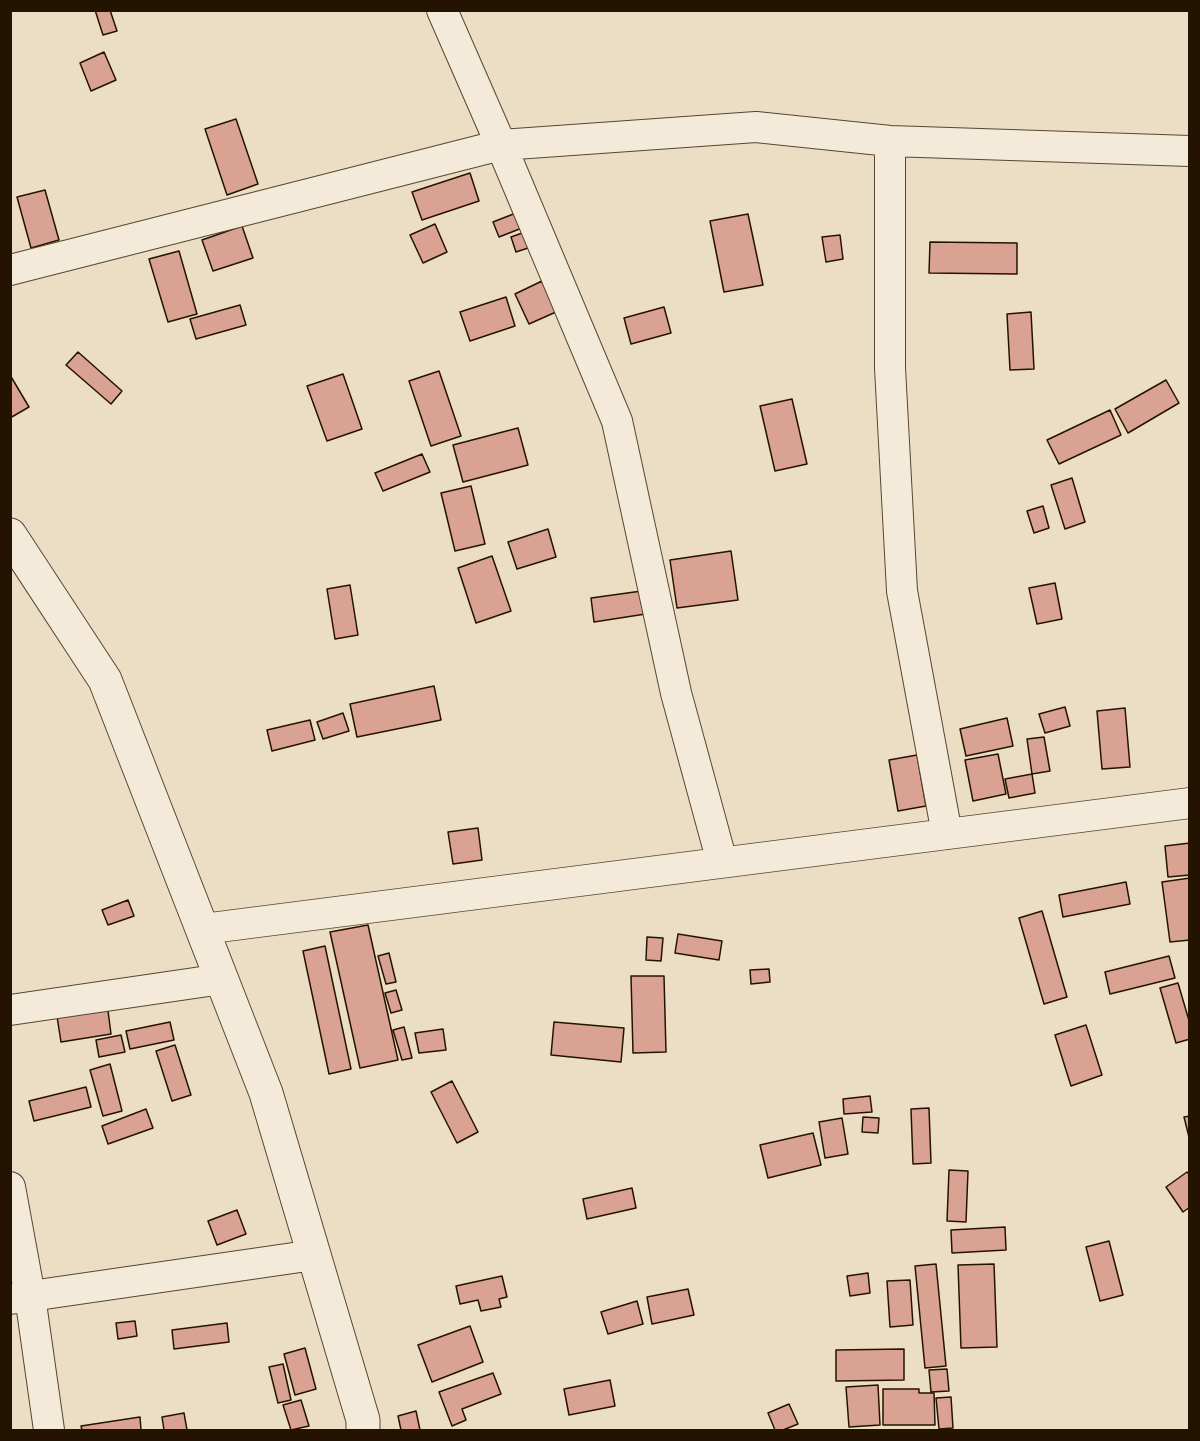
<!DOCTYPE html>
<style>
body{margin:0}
#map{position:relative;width:1200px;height:1441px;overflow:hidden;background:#ecdec4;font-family:"Libre Caslon Text",serif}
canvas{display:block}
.frame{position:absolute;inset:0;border:12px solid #251301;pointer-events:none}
</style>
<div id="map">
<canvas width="1200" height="1441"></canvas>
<div class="frame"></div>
</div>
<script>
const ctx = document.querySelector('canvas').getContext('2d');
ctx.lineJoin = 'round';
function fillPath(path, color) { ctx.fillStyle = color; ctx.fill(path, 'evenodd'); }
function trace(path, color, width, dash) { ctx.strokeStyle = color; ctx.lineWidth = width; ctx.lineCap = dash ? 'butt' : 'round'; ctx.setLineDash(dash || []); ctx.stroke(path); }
const building = new Path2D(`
 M 95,10 L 110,10 L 117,31 L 103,35 Z
 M 104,52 L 116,80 L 91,91 L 80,63 Z
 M 236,119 L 258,184 L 227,195 L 205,129 Z
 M 470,173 L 479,201 L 422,220 L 412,192 Z
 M 45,190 L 59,240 L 31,248 L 17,197 Z
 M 516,213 L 522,228 L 499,237 L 493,222 Z
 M 748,214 L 763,285 L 724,292 L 710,221 Z
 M 435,224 L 447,252 L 423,263 L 410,235 Z
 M 242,226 L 253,258 L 213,271 L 202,240 Z
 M 525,232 L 531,247 L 516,252 L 511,237 Z
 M 840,235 L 843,259 L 826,262 L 822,237 Z
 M 930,242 L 1017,243 L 1017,274 L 929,273 Z
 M 179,251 L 197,314 L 168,322 L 149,259 Z
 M 542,281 L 556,312 L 529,324 L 515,294 Z
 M 506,297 L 515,326 L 470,341 L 460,312 Z
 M 240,305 L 246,325 L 196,339 L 190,319 Z
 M 664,307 L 671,333 L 631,344 L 624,318 Z
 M 1031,312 L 1034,369 L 1010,370 L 1007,314 Z
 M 78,352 L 122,391 L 111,404 L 66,365 Z
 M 439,371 L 461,436 L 431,446 L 409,381 Z
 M 343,374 L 362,429 L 327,441 L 307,386 Z
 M 10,375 L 29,407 L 10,418 Z
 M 1166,380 L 1179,403 L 1128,433 L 1115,409 Z
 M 792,399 L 807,464 L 775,471 L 760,406 Z
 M 1110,410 L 1121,435 L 1059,464 L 1047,440 Z
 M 518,428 L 528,465 L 463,482 L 453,445 Z
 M 422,454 L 430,472 L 383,491 L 375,473 Z
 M 1072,478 L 1085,522 L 1065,529 L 1051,485 Z
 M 471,486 L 485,544 L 455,551 L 441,493 Z
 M 1043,506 L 1049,528 L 1034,533 L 1027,511 Z
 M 548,529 L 556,557 L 517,569 L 508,542 Z
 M 731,551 L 738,600 L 677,608 L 670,560 Z
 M 492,556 L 511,611 L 476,623 L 458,568 Z
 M 1055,583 L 1062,619 L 1037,624 L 1029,588 Z
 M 350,585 L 358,635 L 335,639 L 327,589 Z
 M 649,590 L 652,613 L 594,622 L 591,598 Z
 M 434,686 L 441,720 L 357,737 L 350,704 Z
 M 1065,707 L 1070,726 L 1045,733 L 1039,714 Z
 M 1125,708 L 1130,767 L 1102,769 L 1097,711 Z
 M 343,713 L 349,731 L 323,739 L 317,722 Z
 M 1007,718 L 1013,746 L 966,756 L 960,729 Z
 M 310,720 L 315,740 L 272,751 L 267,730 Z
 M 1044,737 L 1050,771 L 1032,774 L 1027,739 Z
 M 998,754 L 1006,794 L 973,801 L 965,760 Z
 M 917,755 L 926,806 L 898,811 L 889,760 Z
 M 1032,774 L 1035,793 L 1009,798 L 1005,779 Z
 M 478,828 L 482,860 L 453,864 L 448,832 Z
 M 1190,843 L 1190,875 L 1168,877 L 1165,846 Z
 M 1190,878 L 1190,940 L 1170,942 L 1162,882 Z
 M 1126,882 L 1130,904 L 1063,917 L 1059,895 Z
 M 128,900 L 134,916 L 108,925 L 102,910 Z
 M 1042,911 L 1067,997 L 1044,1004 L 1019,918 Z
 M 368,925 L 398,1060 L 360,1068 L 330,932 Z
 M 678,934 L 722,941 L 719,960 L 675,953 Z
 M 647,937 L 663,938 L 661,961 L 646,960 Z
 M 325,946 L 351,1069 L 329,1074 L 303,951 Z
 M 389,953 L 396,982 L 386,984 L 378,956 Z
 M 1169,956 L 1175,978 L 1110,994 L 1105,972 Z
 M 769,969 L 770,982 L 751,984 L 750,970 Z
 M 631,976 L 664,976 L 666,1052 L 633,1053 Z
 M 1178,983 L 1190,1024 L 1190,1039 L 1176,1043 L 1160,988 Z
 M 396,990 L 402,1010 L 391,1013 L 385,993 Z
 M 107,1003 L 111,1034 L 61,1042 L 56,1010 Z
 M 170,1022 L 174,1040 L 130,1049 L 126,1031 Z
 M 554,1022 L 624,1028 L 621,1062 L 551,1055 Z
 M 1086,1025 L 1102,1075 L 1071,1086 L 1055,1035 Z
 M 404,1027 L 412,1058 L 402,1060 L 393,1030 Z
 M 443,1029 L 446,1050 L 419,1053 L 415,1033 Z
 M 121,1035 L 125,1052 L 99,1057 L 96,1040 Z
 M 175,1045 L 191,1095 L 172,1101 L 156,1051 Z
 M 110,1064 L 122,1111 L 103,1116 L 90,1070 Z
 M 452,1081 L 478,1132 L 457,1143 L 431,1092 Z
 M 86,1087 L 91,1107 L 34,1121 L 29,1101 Z
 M 870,1096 L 872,1112 L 844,1114 L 843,1099 Z
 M 929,1108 L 931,1163 L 913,1164 L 911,1109 Z
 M 146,1109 L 153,1128 L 108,1144 L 102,1126 Z
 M 1190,1116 L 1190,1141 L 1184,1117 Z
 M 863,1117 L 879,1118 L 878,1133 L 862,1132 Z
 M 842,1118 L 848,1154 L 825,1158 L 819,1122 Z
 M 813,1133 L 821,1165 L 768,1178 L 760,1145 Z
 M 949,1170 L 968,1171 L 966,1222 L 947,1221 Z
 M 1187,1172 L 1190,1175 L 1190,1207 L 1183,1212 L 1166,1187 Z
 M 632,1188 L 636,1208 L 587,1219 L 583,1199 Z
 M 237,1210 L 246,1234 L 217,1245 L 208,1221 Z
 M 1005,1227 L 1006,1250 L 952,1253 L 951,1230 Z
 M 1109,1241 L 1123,1295 L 1100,1301 L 1086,1247 Z
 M 936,1264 L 946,1366 L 925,1368 L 915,1266 Z
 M 994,1264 L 997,1347 L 961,1348 L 958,1265 Z
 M 868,1273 L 870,1293 L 850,1296 L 847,1276 Z
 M 502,1276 L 507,1297 L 499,1299 L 501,1307 L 481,1311 L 478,1300 L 460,1304 L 456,1286 Z
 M 910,1280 L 913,1325 L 890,1327 L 887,1281 Z
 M 688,1289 L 694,1315 L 652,1324 L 647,1297 Z
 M 637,1301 L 643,1324 L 608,1334 L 601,1312 Z
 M 135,1321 L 137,1336 L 118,1339 L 116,1323 Z
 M 227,1323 L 229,1342 L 174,1349 L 172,1330 Z
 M 470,1326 L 483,1362 L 432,1382 L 418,1345 Z
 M 305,1348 L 316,1389 L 295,1395 L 284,1354 Z
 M 904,1349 L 904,1380 L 836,1381 L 836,1350 Z
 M 283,1364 L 291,1400 L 278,1403 L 269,1367 Z
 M 947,1369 L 949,1391 L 931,1392 L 929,1370 Z
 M 493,1373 L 501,1394 L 462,1409 L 466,1420 L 452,1426 L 439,1392 Z
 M 610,1380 L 615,1406 L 569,1415 L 564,1389 Z
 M 878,1385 L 880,1425 L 849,1427 L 846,1387 Z
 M 883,1389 L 919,1389 L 919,1393 L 934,1393 L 935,1425 L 883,1425 Z
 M 951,1397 L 953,1428 L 939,1429 L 936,1398 Z
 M 301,1400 L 309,1426 L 291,1430 L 283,1405 Z
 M 789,1404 L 798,1424 L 783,1430 L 775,1430 L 768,1413 Z
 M 416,1411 L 420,1430 L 401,1430 L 398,1416 Z
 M 184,1413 L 187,1430 L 164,1430 L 162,1417 Z
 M 140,1417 L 141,1430 L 82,1430 L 81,1426 Z`);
fillPath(building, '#daa293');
trace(building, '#251301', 1.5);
const minor = new Path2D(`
 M 442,10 L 501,145 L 617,421 L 676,693 L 722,862
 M 890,141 L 890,368 L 902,591 L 947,834
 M 10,270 L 501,145 L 756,127 L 890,141 L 1190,151
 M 203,929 L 1190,803
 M 10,1010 L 222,979
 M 10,1187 L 30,1296 L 49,1430
 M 10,1299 L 314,1255`);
const tertiary = new Path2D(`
 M 10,535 L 105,680 L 266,1093 L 363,1420 L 363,1430`);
trace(minor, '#574632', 32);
trace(tertiary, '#574632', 35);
trace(minor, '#f3ead9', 30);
trace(tertiary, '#f3ead9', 33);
</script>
